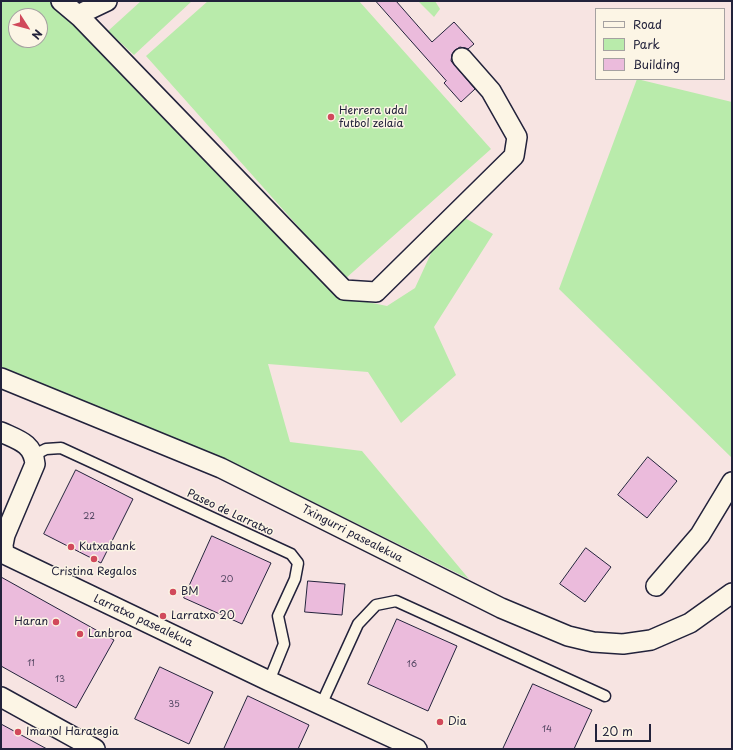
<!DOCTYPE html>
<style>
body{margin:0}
#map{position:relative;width:733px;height:750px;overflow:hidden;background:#f7e4e2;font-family:"Playpen Sans",sans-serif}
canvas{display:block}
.frame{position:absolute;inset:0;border:2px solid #22223b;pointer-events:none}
.legend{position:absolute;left:595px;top:8px;width:130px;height:72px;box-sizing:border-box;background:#fcf5e5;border:1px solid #a5a1a1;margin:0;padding:5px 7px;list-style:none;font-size:12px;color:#22223b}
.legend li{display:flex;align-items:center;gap:8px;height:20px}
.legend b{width:20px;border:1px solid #a5a1a1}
.north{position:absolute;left:8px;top:8px;width:40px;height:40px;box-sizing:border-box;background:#fcf5e5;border:1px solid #a5a1a1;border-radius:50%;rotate:126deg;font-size:11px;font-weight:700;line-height:16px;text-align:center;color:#22223b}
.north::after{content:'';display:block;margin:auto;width:14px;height:18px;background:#d1495b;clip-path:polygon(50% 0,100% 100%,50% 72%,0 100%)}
.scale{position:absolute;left:595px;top:724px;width:56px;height:18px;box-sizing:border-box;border:2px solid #22223b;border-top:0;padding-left:5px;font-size:12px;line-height:14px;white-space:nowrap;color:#22223b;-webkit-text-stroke:3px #fcf5e5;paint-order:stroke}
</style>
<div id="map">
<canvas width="733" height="750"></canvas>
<div class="frame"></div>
<ul class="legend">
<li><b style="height:5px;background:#fcf5e5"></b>Road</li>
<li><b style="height:11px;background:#b9ebab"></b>Park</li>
<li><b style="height:11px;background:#ebbbdc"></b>Building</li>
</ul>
<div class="north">N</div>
<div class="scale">20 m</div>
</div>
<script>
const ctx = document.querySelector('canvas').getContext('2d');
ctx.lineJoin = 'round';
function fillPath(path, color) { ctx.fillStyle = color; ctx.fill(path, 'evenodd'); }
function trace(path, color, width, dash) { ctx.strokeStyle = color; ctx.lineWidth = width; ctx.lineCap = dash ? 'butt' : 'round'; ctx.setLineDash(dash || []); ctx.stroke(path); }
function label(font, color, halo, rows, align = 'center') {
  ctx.font = font + ' "Playpen Sans",sans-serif'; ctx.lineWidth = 3; ctx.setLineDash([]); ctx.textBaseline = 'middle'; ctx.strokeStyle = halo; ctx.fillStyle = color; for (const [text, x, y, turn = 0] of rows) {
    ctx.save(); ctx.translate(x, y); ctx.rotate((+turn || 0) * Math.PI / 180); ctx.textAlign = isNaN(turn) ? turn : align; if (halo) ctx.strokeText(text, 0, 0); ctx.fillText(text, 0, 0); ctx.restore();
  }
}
fillPath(new Path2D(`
 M 1,1 L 53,1 L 338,296 L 387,306 L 415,288 L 433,249 L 465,218 L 493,234 L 434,327 L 456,375 L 401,423 L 368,372 L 268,364 L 290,442 L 362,451 L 469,579 L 234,463 L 1,367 ZM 16,16 L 40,16 L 40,40 L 16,40 Z
 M 141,1 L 192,1 L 134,55 L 108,31 Z
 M 208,1 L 359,1 L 491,149 L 345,279 L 146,56 Z
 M 418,1 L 435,1 L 440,9 L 434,17 Z
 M 637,79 L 732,102 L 732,458 L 559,289 Z`), '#b9ebab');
const building = new Path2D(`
 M 376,1 L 396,1 L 432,42 L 454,22 L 474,44 L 468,49 L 460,47 L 455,50 L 452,54 L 451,61 L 475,89 L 461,102 L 444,83 L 446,81 Z
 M 648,457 L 677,481 L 647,518 L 618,495 Z
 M 76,470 L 133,499 L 101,563 L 44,534 Z
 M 212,536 L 271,563 L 242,624 L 184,598 Z
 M 586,548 L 611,567 L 585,602 L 560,584 Z
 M 1,577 L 114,640 L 76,708 L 1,666 Z
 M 308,581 L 345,584 L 342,615 L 305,612 Z
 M 397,619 L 457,646 L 428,711 L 368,684 Z
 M 160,667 L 213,692 L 189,744 L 135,719 Z
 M 533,684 L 592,710 L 574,749 L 503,749 Z
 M 248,696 L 309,725 L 298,749 L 224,749 Z
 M 1,724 L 47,749 L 1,749 Z`);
fillPath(building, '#ebbbdc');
trace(building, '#22223b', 1);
const lane = new Path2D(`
 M 34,455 L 46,449 L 61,448 L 291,554 L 298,563 L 295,579 L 278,616 L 284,644 L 269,681
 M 321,705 L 358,624 L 376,605 L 396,601 L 605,696`);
const street = new Path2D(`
 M 61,1 L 80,17 L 344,290 L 376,292 L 514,156 L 517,137 L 491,91 L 462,58
 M 80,17 L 84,12 L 107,1
 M 1,378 L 221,468 L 501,608 L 568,636 L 593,642 L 623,644 L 651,640 L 690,623 L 732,593
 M 1,432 C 18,440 33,443 35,464 L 5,535 L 3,545 L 4,554 L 269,681 L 417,749
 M 656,586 L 700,535 L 732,482
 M 1,697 L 95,749`);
trace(lane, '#22223b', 13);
trace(street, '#22223b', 22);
trace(lane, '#fcf5e5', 10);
trace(street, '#fcf5e5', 19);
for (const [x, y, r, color] of [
 [331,117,4,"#d1495b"],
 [71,547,4,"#d1495b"],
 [94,559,4,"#d1495b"],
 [173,592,4,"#d1495b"],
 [163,616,4,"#d1495b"],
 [56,622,4,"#d1495b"],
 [80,634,4,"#d1495b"],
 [440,722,4,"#d1495b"],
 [18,732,4,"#d1495b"]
]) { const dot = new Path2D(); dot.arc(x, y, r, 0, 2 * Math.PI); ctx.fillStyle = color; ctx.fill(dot); trace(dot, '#fcf5e5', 1.5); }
label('9px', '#544863', null, [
 ["22",89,517],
 ["20",227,580],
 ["11",31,664],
 ["16",412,665],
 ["13",60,680],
 ["35",174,705],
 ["14",547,730]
]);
label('11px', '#22223b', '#fcf5e5', [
 ["Herrera udal",339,111],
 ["futbol zelaia",339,124],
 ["Kutxabank",79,547],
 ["Cristina Regalos",94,572,"center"],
 ["BM",181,592],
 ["Larratxo 20",171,616],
 ["Haran",48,622,"right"],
 ["Lanbroa",88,634],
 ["Dia",448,722],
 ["Imanol Harategia",26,732]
], 'left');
label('11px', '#22223b', '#fcf5e5', [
 ["Paseo de Larratxo",230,513,25],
 ["Txingurri pasealekua",352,534,27],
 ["Larratxo pasealekua",143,621,25]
]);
</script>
